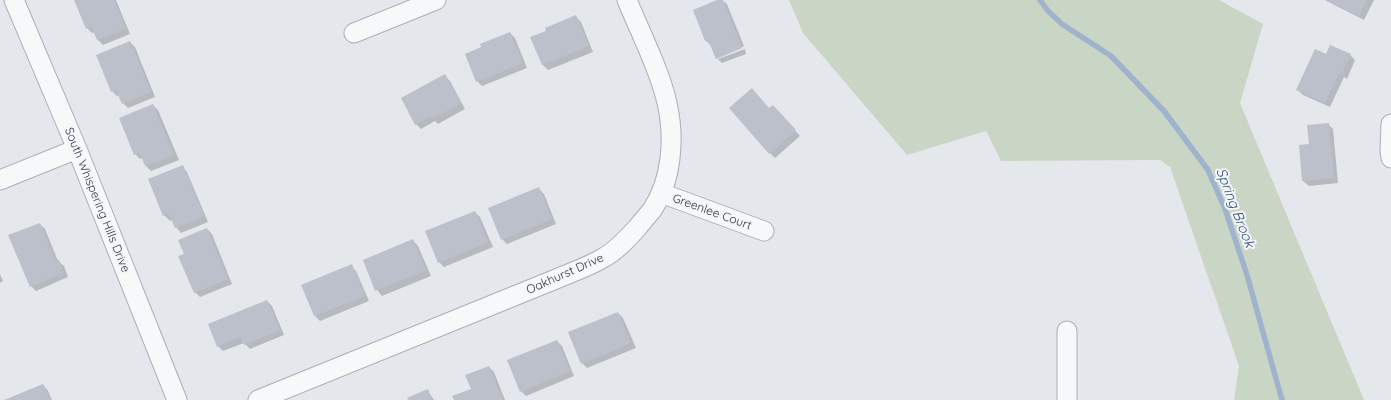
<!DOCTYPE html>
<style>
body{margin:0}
canvas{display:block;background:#e4e7ec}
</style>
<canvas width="1391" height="400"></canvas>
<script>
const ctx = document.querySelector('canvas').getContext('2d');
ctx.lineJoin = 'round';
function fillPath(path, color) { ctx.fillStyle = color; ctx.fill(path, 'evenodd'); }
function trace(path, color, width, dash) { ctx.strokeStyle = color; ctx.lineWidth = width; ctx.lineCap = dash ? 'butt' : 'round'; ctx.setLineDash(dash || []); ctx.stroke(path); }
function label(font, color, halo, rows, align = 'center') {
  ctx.font = font + ' Quicksand,sans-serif'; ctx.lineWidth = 4; ctx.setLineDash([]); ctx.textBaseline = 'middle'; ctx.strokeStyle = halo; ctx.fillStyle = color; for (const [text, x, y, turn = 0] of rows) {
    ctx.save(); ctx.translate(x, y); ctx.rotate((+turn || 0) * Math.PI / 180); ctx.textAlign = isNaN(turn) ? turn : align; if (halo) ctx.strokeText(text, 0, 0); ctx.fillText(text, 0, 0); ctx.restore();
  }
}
fillPath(new Path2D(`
 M 789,0 L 1219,0 L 1263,24 L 1240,103 L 1364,400 L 1234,400 L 1239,366 L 1170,167 L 1160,160 L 1001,161 L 986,131 L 907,155 L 803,33 Z`), '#c9d6c5');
fillPath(new Path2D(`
 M 75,0 L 116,0 L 130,34 L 103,45 L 98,40 L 95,32 L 92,33 L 87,28 Z
 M 720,0 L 722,0 L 727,4 L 744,46 L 718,57 L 718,59 L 712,46 L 706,41 L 694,10 Z
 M 1325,0 L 1374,0 L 1364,20 Z
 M 576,17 L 581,22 L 593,52 L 548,70 L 543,65 L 532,38 Z
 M 510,33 L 515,38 L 527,68 L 482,86 L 477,81 Z
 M 130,42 L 135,47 L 155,97 L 128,108 L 123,103 L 120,95 L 117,96 L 112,91 Z
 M 745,49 L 746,54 L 722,63 L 718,59 Z
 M 1350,55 L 1355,60 L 1347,79 L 1344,77 L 1330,107 L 1303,95 L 1298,90 L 1326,56 Z
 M 445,76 L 450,81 L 465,109 L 438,124 L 435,121 L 421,129 L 416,124 Z
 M 153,105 L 158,110 L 179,160 L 151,171 L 146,166 L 143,158 L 140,159 L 135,154 Z
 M 770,110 L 778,112 L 800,136 L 775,158 L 770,153 Z
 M 1328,124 L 1333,129 L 1338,183 L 1309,186 L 1303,181 L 1310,145 Z
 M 182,167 L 187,172 L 208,222 L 181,233 L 176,227 L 172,220 L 170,221 L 165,216 L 150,180 Z
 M 539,189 L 544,194 L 556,224 L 507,244 L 502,239 Z
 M 475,212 L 480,217 L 493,247 L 444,267 L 439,262 Z
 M 40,224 L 45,229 L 58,261 L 64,266 L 68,277 L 36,291 L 31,286 Z
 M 207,229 L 212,234 L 232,284 L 200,297 L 195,292 L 185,254 Z
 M 413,240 L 418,246 L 431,276 L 382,296 L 377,290 L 364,260 Z
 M 351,266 L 356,271 L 369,301 L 320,321 L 315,316 L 302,286 Z
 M 0,274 L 3,281 L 0,283 Z
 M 267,301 L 272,306 L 284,335 L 250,349 L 244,343 L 223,351 L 218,346 Z
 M 618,313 L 623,318 L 636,348 L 587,368 L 582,363 Z
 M 557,341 L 562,346 L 574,376 L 526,396 L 521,391 Z
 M 489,367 L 494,372 L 505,400 L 455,400 L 472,390 Z
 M 43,385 L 48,391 L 52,400 L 7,400 Z
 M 428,391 L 434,400 L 409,400 Z`), '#0003');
trace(new Path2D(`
 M 1040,0 L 1048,11 L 1062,24 L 1111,56 L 1164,111 L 1208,170 L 1225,209 L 1247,275 L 1282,400`), '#9fb4cc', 5.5);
fillPath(new Path2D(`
 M 74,0 L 114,0 L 126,29 L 97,40 L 91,26 L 86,29 Z
 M 717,0 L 723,0 L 742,48 L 716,59 L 708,40 L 705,41 L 693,10 Z
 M 1328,0 L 1367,0 L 1359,16 Z
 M 576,15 L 589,46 L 542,65 L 530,37 L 546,31 L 545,28 Z
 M 510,32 L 523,63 L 476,82 L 465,54 L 481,47 L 480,44 Z
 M 130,41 L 151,92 L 122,104 L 116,90 L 111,92 L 96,55 Z
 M 1330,45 L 1351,54 L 1341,75 L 1339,73 L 1325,103 L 1296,90 L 1315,49 L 1326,54 Z
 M 445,74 L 461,103 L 432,119 L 430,116 L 415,125 L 401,98 Z
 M 752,88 L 769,108 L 773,105 L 796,130 L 769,154 L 729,108 Z
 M 153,104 L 174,155 L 145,166 L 140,153 L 134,155 L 119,118 Z
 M 1329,123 L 1334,178 L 1302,181 L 1299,145 L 1309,144 L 1307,125 Z
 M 183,165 L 204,216 L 175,228 L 169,214 L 163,216 L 148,179 Z
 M 539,187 L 552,219 L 501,240 L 488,208 Z
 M 475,211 L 488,242 L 438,263 L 425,231 Z
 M 40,223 L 55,259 L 59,260 L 63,271 L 63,273 L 30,287 L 8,235 Z
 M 207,228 L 228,279 L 194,293 L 178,256 L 184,254 L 178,240 Z
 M 413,239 L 426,270 L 375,291 L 363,260 Z
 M 352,264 L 365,296 L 314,316 L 301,285 Z
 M 267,300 L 280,330 L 244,345 L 240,337 L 217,347 L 208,324 Z
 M 618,312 L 631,343 L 581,364 L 568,332 Z
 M 557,340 L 570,371 L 520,392 L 507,360 Z
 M 489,366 L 503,400 L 454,400 L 452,396 L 471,389 L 465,375 Z
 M 43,384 L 50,400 L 4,400 Z
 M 428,389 L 432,400 L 408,400 L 407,398 Z`), '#bbc0ca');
const street = new Path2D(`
 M 14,0 L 77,149 L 177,400
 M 354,33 L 436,0
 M 1391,124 L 1390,151 L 1391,158
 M 0,180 L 77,149
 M 661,193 L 764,231
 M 258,400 L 561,277 C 575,271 590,266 603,258 C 616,251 627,239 637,228 C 642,222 647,216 652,210 C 672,180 675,138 667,103 C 660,71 640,32 627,0
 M 1067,400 L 1067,331`);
trace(street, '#a9aeb7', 21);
trace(street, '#f7f8fa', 19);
label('12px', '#2b3445', '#f4f6f9', [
 ["South Whispering Hills Drive",97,200,68],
 ["Greenlee Court",712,212,20],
 ["Oakhurst Drive",565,274,-24]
]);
label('italic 14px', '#34527a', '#f4f6f9', [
 ["Spring Brook",1235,208,69]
]);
</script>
